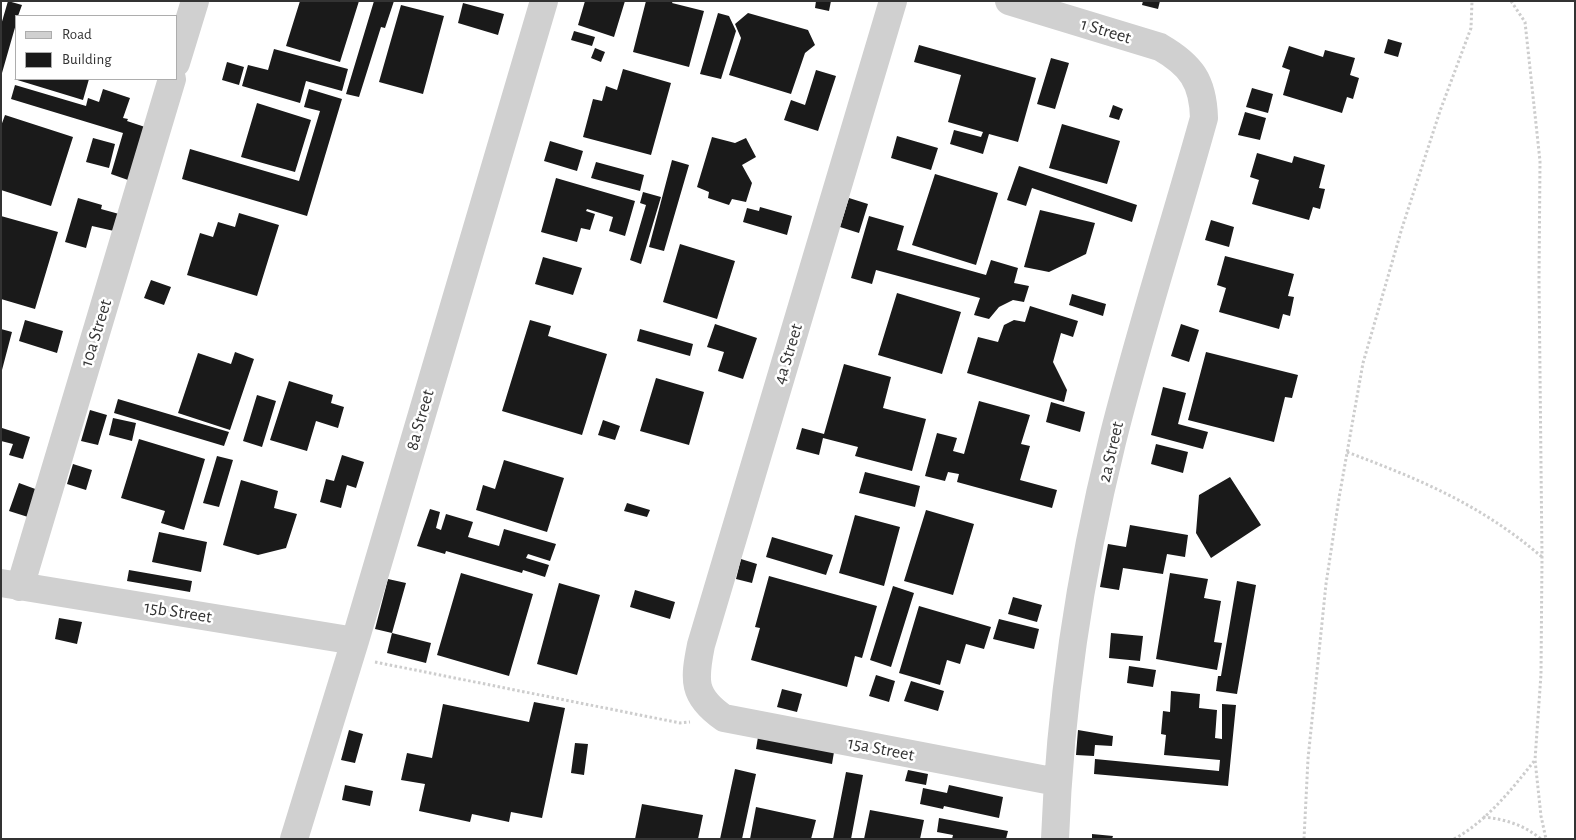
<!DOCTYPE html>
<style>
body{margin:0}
#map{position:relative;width:1576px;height:840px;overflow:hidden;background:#fff;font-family:"Alegreya Sans",sans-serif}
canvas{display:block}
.frame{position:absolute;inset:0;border:2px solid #333;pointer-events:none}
.legend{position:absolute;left:15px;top:15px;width:162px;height:65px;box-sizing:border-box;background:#fff;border:1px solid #adadad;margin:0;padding:6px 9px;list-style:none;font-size:15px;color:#333}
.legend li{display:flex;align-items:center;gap:10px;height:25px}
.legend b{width:25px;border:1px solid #adadad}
</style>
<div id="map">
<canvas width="1576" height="840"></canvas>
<div class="frame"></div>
<ul class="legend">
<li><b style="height:6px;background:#d0d0d0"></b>Road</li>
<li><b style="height:14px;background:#1a1a1a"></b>Building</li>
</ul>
</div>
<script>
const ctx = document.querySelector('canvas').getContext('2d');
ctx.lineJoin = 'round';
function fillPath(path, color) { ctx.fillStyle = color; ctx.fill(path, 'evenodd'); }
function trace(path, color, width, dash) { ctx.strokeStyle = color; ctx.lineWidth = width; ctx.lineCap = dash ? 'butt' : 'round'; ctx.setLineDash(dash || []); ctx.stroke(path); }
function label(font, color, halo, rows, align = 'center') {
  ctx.font = font + ' "Alegreya Sans",sans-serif'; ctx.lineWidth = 5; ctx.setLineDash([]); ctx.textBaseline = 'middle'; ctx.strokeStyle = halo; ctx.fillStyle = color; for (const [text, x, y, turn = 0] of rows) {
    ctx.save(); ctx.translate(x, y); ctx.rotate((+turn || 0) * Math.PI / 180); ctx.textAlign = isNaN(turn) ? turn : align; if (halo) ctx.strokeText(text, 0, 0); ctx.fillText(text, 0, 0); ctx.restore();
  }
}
fillPath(new Path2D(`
 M 8,1 L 22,5 L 18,16 L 16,16 L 16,24 L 2,73 L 1,25 Z
 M 300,1 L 359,1 L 340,62 L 286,46 Z
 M 374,1 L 394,1 L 385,28 L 381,27 L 359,97 L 346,94 Z
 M 585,1 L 625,1 L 614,37 L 578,25 Z
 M 646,1 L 673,1 L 672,3 L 704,11 L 689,67 L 633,52 Z
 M 816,1 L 831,1 L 829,11 L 815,8 Z
 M 1143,1 L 1160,1 L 1158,9 L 1142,5 Z
 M 463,3 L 504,14 L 498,35 L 458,23 Z
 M 401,5 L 444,16 L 423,94 L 379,82 Z
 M 718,13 L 729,16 L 736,31 L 721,79 L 700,74 Z
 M 748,13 L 808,30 L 815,45 L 805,53 L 791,94 L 729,75 L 741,38 L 735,24 Z
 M 574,31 L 595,37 L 592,46 L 571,40 Z
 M 1388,39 L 1402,43 L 1398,57 L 1384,53 Z
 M 919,45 L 1036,78 L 1018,142 L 989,134 L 983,154 L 950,144 L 954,130 L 981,137 L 983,132 L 948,122 L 961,75 L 914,62 Z
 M 1289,46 L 1323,57 L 1325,50 L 1355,58 L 1350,75 L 1359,78 L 1353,99 L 1347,97 L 1342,113 L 1283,95 L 1290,70 L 1282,67 Z
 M 595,48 L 605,52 L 601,62 L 591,58 Z
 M 274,49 L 348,69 L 342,91 L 306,81 L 300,103 L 242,86 L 248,65 L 268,70 Z
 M 1051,58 L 1069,63 L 1055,109 L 1037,104 Z
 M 227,62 L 244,67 L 239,85 L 222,80 Z
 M 623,69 L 671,83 L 651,155 L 583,137 L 593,99 L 602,101 L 606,86 L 617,90 Z
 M 816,70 L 836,76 L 818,131 L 784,120 L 791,100 L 805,105 Z
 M 14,79 L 89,79 L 83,100 Z
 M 15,85 L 86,106 L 88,98 L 99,102 L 103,89 L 130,98 L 123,118 L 128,119 L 127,121 L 145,127 L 128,180 L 111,174 L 123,133 L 11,99 Z
 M 1252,88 L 1273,94 L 1268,113 L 1246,107 Z
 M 309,89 L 342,99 L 307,216 L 182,179 L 190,149 L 299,181 L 320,111 L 304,107 Z
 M 257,103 L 311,120 L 295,172 L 241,157 Z
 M 1113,105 L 1123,109 L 1119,120 L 1109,117 Z
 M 1245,112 L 1266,118 L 1260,140 L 1238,135 Z
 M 5,115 L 73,137 L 51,206 L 1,190 L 1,126 Z
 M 1062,124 L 1120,141 L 1107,184 L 1049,168 Z
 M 897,136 L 938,148 L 931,170 L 891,158 Z
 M 712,137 L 735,143 L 746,138 L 756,157 L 742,165 L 752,183 L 746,202 L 732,199 L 729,205 L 708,198 L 709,192 L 697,187 Z
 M 93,138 L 115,144 L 109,168 L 86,162 Z
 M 550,141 L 583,151 L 577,171 L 544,161 Z
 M 1257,153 L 1292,163 L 1294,156 L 1325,165 L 1319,188 L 1325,189 L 1320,209 L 1313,207 L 1309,220 L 1252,204 L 1259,180 L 1250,177 Z
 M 672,160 L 689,165 L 664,251 L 649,247 Z
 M 596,162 L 644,175 L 640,191 L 591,178 Z
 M 1019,166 L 1137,205 L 1132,222 L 1032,188 L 1026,206 L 1007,200 Z
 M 935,174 L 998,193 L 976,265 L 912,245 Z
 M 556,178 L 635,201 L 625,236 L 609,231 L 613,217 L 587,209 L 586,211 L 595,214 L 590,230 L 581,228 L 577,242 L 541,232 Z
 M 643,192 L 661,197 L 641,264 L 630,260 L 646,205 L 640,203 Z
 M 78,198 L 102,205 L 101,209 L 119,214 L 114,231 L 92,226 L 86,248 L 65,242 Z
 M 849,198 L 868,204 L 859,233 L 840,227 Z
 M 760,207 L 792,216 L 787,235 L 743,222 L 747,208 L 759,211 Z
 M 1040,210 L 1095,223 L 1086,254 L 1049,272 L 1024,267 Z
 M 239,213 L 279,225 L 257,296 L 187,275 L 200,233 L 213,237 L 218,222 L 235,227 Z
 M 1,216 L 58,232 L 35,309 L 1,299 Z
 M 869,216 L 904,226 L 897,250 L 986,275 L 991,260 L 1018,268 L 1014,283 L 1029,286 L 1024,302 L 1013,300 L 999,307 L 989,319 L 974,315 L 980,298 L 876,270 L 872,284 L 851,278 Z
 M 1211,220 L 1234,227 L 1229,247 L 1205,240 Z
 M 680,244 L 735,261 L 717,319 L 663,302 Z
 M 1225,256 L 1294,274 L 1288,296 L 1294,297 L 1290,316 L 1283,314 L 1279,329 L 1219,312 L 1226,288 L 1217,285 Z
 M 543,257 L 582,268 L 573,295 L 535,284 Z
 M 151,280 L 171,287 L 164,305 L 144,298 Z
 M 897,293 L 961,312 L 942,374 L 878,355 Z
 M 1072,294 L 1106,304 L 1103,316 L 1069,305 Z
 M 1030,306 L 1078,321 L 1073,337 L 1061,333 L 1053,362 L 1067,390 L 1064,402 L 967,373 L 978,337 L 998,342 L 1004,325 L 1014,320 L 1025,322 Z
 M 25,320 L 63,331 L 57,353 L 19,341 Z
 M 530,320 L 551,326 L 548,336 L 607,354 L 582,435 L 502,411 Z
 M 715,324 L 757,338 L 743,379 L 718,371 L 724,352 L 707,347 Z
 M 1181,324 L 1199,330 L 1189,362 L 1171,356 Z
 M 1,329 L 12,332 L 2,370 L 1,369 Z
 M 640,329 L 693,344 L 690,356 L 637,341 Z
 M 235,352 L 254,359 L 230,430 L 178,413 L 198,353 L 231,364 Z
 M 1206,352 L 1298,375 L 1292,398 L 1285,397 L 1274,442 L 1188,420 Z
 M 844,364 L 891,377 L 883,408 L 926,419 L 912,471 L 855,456 L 858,447 L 823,438 L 819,455 L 796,449 L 802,428 L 824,434 Z
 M 656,378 L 704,392 L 689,445 L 640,431 Z
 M 289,381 L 333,395 L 331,403 L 344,407 L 338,428 L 316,421 L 307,451 L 270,440 Z
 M 1163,387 L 1186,393 L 1178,424 L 1208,432 L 1203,449 L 1151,435 Z
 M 257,395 L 276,401 L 262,447 L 243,441 Z
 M 118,399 L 229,432 L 224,446 L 114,413 Z
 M 979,401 L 1030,415 L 1021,444 L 1030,446 L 1020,480 L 1057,490 L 1052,508 L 957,482 L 959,474 L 948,472 L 945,481 L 925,476 L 937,433 L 957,438 L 953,451 L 964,454 Z
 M 1051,402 L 1085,412 L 1080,432 L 1046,422 Z
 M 90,410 L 107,415 L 98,445 L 81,441 Z
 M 113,418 L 136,423 L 132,441 L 109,435 Z
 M 603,420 L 620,426 L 615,440 L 598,435 Z
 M 2,428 L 30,437 L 23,459 L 9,455 L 13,444 L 1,441 Z
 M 139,439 L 205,459 L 184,530 L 161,523 L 165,511 L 121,498 Z
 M 1156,444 L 1188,452 L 1183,473 L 1151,464 Z
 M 342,455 L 364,462 L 356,488 L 347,485 L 341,508 L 320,502 L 326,479 L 334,481 Z
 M 217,456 L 233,460 L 219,507 L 203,503 Z
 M 504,460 L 564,478 L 547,532 L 476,510 L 483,485 L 495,489 Z
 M 73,464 L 92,470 L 86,490 L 67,484 Z
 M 865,472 L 920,486 L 915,507 L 859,493 Z
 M 1230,477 L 1261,525 L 1211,558 L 1196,533 L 1199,495 Z
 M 241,480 L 278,491 L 274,508 L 297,514 L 286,548 L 258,555 L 223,545 Z
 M 19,483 L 38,490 L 28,517 L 9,511 Z
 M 627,503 L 650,510 L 647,517 L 624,511 Z
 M 430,509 L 440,512 L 436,528 L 441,530 L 446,514 L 473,522 L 468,537 L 499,546 L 504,529 L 556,544 L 550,561 L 528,554 L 526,558 L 549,565 L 545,577 L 523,570 L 522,573 L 446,551 L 445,554 L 417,546 Z
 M 926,510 L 974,524 L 953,595 L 904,581 Z
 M 855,515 L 900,527 L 884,586 L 839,573 Z
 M 1130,525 L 1188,535 L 1185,557 L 1167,554 L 1163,574 L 1123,568 L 1119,590 L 1100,587 L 1108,544 L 1126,547 Z
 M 159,532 L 207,542 L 201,572 L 152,562 Z
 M 772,537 L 833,555 L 826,575 L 766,557 Z
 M 741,559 L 757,564 L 752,583 L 736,579 Z
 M 129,570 L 192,581 L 190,592 L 127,581 Z
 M 461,573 L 533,594 L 509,676 L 437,655 Z
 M 1170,573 L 1208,579 L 1204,598 L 1221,601 L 1214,642 L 1222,643 L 1217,670 L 1156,659 Z
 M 769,576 L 877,606 L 862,658 L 855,656 L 847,687 L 751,660 L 760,628 L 755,627 Z
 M 388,579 L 406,583 L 392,633 L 375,629 Z
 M 1237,581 L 1256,585 L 1237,694 L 1216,691 L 1218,676 L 1221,676 Z
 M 559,583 L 600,595 L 577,675 L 537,664 Z
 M 893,586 L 914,593 L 891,667 L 870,660 Z
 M 635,590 L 675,602 L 670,619 L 630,607 Z
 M 1013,597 L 1042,605 L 1037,622 L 1008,614 Z
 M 919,606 L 991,627 L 984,649 L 966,644 L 960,664 L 947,660 L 940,685 L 899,673 Z
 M 59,618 L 82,622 L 77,644 L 55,639 Z
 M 999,619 L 1039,629 L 1034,649 L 993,639 Z
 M 392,633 L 431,643 L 426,663 L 387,653 Z
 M 1111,633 L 1143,636 L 1140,661 L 1109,658 Z
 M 1129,666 L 1156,670 L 1153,687 L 1127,683 Z
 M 876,675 L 895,681 L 889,702 L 869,696 Z
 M 911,681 L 944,691 L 938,711 L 904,701 Z
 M 782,689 L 802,694 L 797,712 L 777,707 Z
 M 1171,691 L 1200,694 L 1199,708 L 1217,710 L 1215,738 L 1222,739 L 1222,704 L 1236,705 L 1228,786 L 1094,774 L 1095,759 L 1219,771 L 1220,760 L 1164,755 L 1166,735 L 1161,734 L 1163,711 L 1170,712 Z
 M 534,702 L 565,708 L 542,818 L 511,812 L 509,822 L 472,814 L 470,822 L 419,811 L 425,784 L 401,780 L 407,753 L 432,758 L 443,704 L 529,722 Z
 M 349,730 L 363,734 L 355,763 L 341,760 Z
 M 1078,730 L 1113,736 L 1112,746 L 1095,745 L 1094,756 L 1076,755 Z
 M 758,737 L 834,752 L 832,764 L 756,749 Z
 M 575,743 L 588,744 L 584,775 L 571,773 Z
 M 735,769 L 756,774 L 742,839 L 720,839 Z
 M 908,770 L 928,774 L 926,785 L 905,781 Z
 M 846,772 L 863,775 L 851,839 L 833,839 Z
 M 345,785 L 373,791 L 370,806 L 342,800 Z
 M 949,785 L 1003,797 L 999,818 L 944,806 L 943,809 L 920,804 L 923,788 L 947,793 Z
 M 642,804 L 703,815 L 698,839 L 635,839 Z
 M 756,807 L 816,820 L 811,839 L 750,839 Z
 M 870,810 L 924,820 L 920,839 L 864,839 Z
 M 939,818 L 1008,831 L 1006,839 L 952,839 L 953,835 L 937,832 Z
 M 1092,834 L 1113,836 L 1112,839 L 1092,839 Z`), '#1a1a1a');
trace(new Path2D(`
 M 1511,1 L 1525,22 L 1540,161 L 1539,280 L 1542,557 L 1541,674 L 1535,760 L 1541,816 L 1546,839
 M 1347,452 C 1421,480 1480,504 1542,557
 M 375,662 L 680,723 L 690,722
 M 1483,817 C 1505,819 1524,825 1541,839
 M 1304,839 L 1308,759 L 1326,584 L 1339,498 L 1363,363 L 1402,228 L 1440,111 L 1471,28 L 1472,1
 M 1454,839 C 1487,821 1512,789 1535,760`), '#cdcdcd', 3, [2.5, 2.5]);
trace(new Path2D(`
 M 893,1 L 701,645 C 694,680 692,696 724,718 L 1057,782
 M 1009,1 L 1160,47 C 1191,65 1203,81 1204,118 C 1174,226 1139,333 1112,442 C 1080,572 1060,706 1055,839
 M 176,63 L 195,1
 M 1,583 L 355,641
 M 20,587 L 172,79
 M 294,839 L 355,641 L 544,1`), '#d0d0d0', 28);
label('18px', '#333', '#fff', [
 ["1 Street",1106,31,17],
 ["10a Street",96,333,-73],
 ["4a Street",788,354,-73],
 ["8a Street",420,420,-74],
 ["2a Street",1111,452,-77],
 ["15b Street",178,612,9],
 ["15a Street",881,749,11]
]);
</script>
